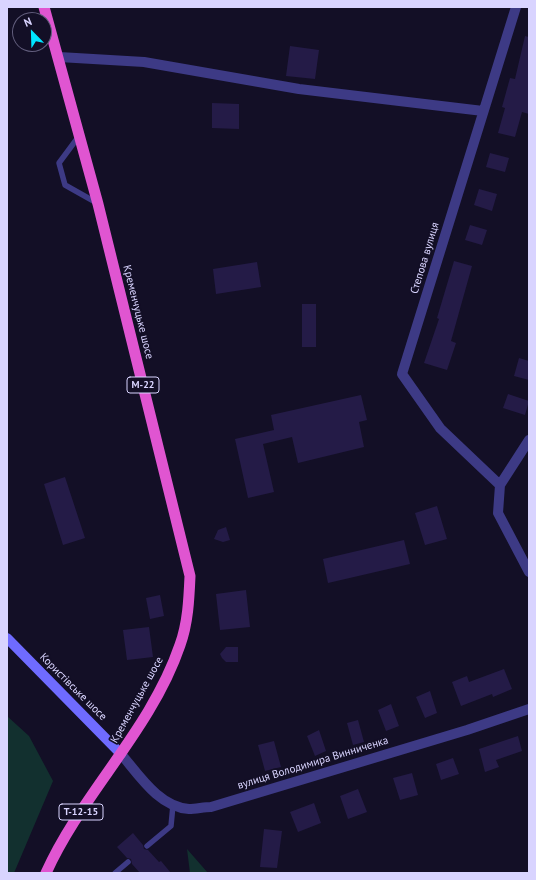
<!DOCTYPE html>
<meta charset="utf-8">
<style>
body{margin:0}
#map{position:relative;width:536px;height:880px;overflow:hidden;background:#130f26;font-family:"PT Sans",sans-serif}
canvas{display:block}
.frame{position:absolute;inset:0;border:8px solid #d9d4ff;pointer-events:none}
.north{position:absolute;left:12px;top:12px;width:40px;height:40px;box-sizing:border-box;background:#130f26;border:1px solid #625e7d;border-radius:50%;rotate:337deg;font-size:11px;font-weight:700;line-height:16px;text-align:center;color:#d9d4ff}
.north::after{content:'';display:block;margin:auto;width:14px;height:18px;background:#00e5ff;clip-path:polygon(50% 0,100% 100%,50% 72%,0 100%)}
</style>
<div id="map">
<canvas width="536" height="880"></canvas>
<div class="frame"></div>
<div class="north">N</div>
</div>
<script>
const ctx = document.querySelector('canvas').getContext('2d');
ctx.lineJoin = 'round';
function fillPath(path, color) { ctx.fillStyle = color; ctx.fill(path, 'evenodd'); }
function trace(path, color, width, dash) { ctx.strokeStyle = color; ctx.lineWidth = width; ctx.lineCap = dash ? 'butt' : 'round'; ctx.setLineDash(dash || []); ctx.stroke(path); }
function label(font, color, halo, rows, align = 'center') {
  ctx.font = font + ' "PT Sans",sans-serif'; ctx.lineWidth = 3.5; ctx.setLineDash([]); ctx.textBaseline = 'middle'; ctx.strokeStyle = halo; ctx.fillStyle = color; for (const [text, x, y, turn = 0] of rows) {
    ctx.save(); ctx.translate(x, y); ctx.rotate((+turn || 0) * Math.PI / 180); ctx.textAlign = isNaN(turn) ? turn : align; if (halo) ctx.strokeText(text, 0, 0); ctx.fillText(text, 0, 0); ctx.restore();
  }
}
fillPath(new Path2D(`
 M 7,716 L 29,736 L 53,781 L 14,873 L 7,873 Z
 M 187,849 L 208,873 L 190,873 Z`), '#12302f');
fillPath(new Path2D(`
 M 525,36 L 529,37 L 529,114 L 522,112 L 515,137 L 498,133 L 505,108 L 502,107 L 510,78 L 515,79 Z
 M 290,46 L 319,50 L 315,79 L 286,76 Z
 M 212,103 L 239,104 L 239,129 L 212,128 Z
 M 490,153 L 509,158 L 505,172 L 486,167 Z
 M 479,189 L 497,194 L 492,211 L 474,205 Z
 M 470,225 L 487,230 L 482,245 L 465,240 Z
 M 454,261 L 472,266 L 451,341 L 456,343 L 447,370 L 424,363 L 439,319 L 437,318 Z
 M 257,262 L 261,287 L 216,294 L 213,269 Z
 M 302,304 L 316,304 L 316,347 L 302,347 Z
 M 519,358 L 529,361 L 529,380 L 514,376 Z
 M 508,394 L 529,401 L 525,415 L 503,408 Z
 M 361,395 L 367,420 L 359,422 L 364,447 L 298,463 L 292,437 L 263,444 L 274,492 L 248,498 L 235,439 L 274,430 L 271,415 Z
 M 65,477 L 85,538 L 63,545 L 44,484 Z
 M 437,506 L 447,539 L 425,545 L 415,513 Z
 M 226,527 L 230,540 L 223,542 L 214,539 L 218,530 Z
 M 404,540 L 410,564 L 328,583 L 323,559 Z
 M 246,590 L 250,627 L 220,630 L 216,594 Z
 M 160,595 L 164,616 L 150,619 L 146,598 Z
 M 149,627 L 153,657 L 127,660 L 123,630 Z
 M 226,647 L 238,647 L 238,662 L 226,662 L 222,658 L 220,654 Z
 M 504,669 L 512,689 L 493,697 L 492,694 L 461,706 L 452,682 L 467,676 L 469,682 Z
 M 430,691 L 437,713 L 425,718 L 416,697 Z
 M 391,704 L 399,726 L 386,731 L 378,710 Z
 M 358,720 L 364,742 L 353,745 L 347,723 Z
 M 319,730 L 326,751 L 315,756 L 307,736 Z
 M 518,736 L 522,751 L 496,760 L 499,767 L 485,772 L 479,749 Z
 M 274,741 L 281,767 L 265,771 L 258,745 Z
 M 453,758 L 459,774 L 441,780 L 436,764 Z
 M 412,773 L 418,795 L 400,800 L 393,778 Z
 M 358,789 L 367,812 L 348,819 L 340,796 Z
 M 314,803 L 321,823 L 298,832 L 290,812 Z
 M 264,829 L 282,831 L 277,868 L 260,867 Z
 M 133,833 L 143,845 L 144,849 L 148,850 L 159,862 L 161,861 L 171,873 L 140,873 L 132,864 L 131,859 L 127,858 L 117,847 Z`), '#241b47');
trace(new Path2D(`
 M 79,136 L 59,163 L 65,185 L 97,203
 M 147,846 L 171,826 L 173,805
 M 115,873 L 128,862`), '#3d3a85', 5.5);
trace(new Path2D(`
 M 59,57 L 144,62 L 299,89 L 483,111
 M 529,440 L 500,485 L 498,513 L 529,572
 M 500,485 L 440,428 L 402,374 L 516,7`), '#3d3a85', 10);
trace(new Path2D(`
 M 121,754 C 139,775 159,807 189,809 C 196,809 204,807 211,807 L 467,730 L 529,709`), '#3d3a85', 10);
trace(new Path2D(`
 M 7,638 L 121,754`), '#6f6bff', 10);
trace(new Path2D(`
 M 44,7 L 98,204 L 190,576 C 189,599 188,623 180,645 C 151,730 82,793 46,873`), '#e055d1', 11);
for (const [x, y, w] of [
 [143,385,32],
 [81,812,44]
]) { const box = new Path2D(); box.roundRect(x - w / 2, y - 8, w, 16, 3); ctx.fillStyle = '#130f26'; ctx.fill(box); trace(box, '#d9d4ff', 1); }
label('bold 10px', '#d9d4ff', null, [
 ["М-22",143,385],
 ["Т-12-15",81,812]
]);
label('11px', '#d9d4ff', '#130f26', [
 ["Степова вулиця",425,258,-73],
 ["Кременчуцьке шосе",138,312,76],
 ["Користівське шосе",73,687,45],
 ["Кременчуцьке шосе",137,700,-61],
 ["вулиця Володимира Винниченка",313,763,-17]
]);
</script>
